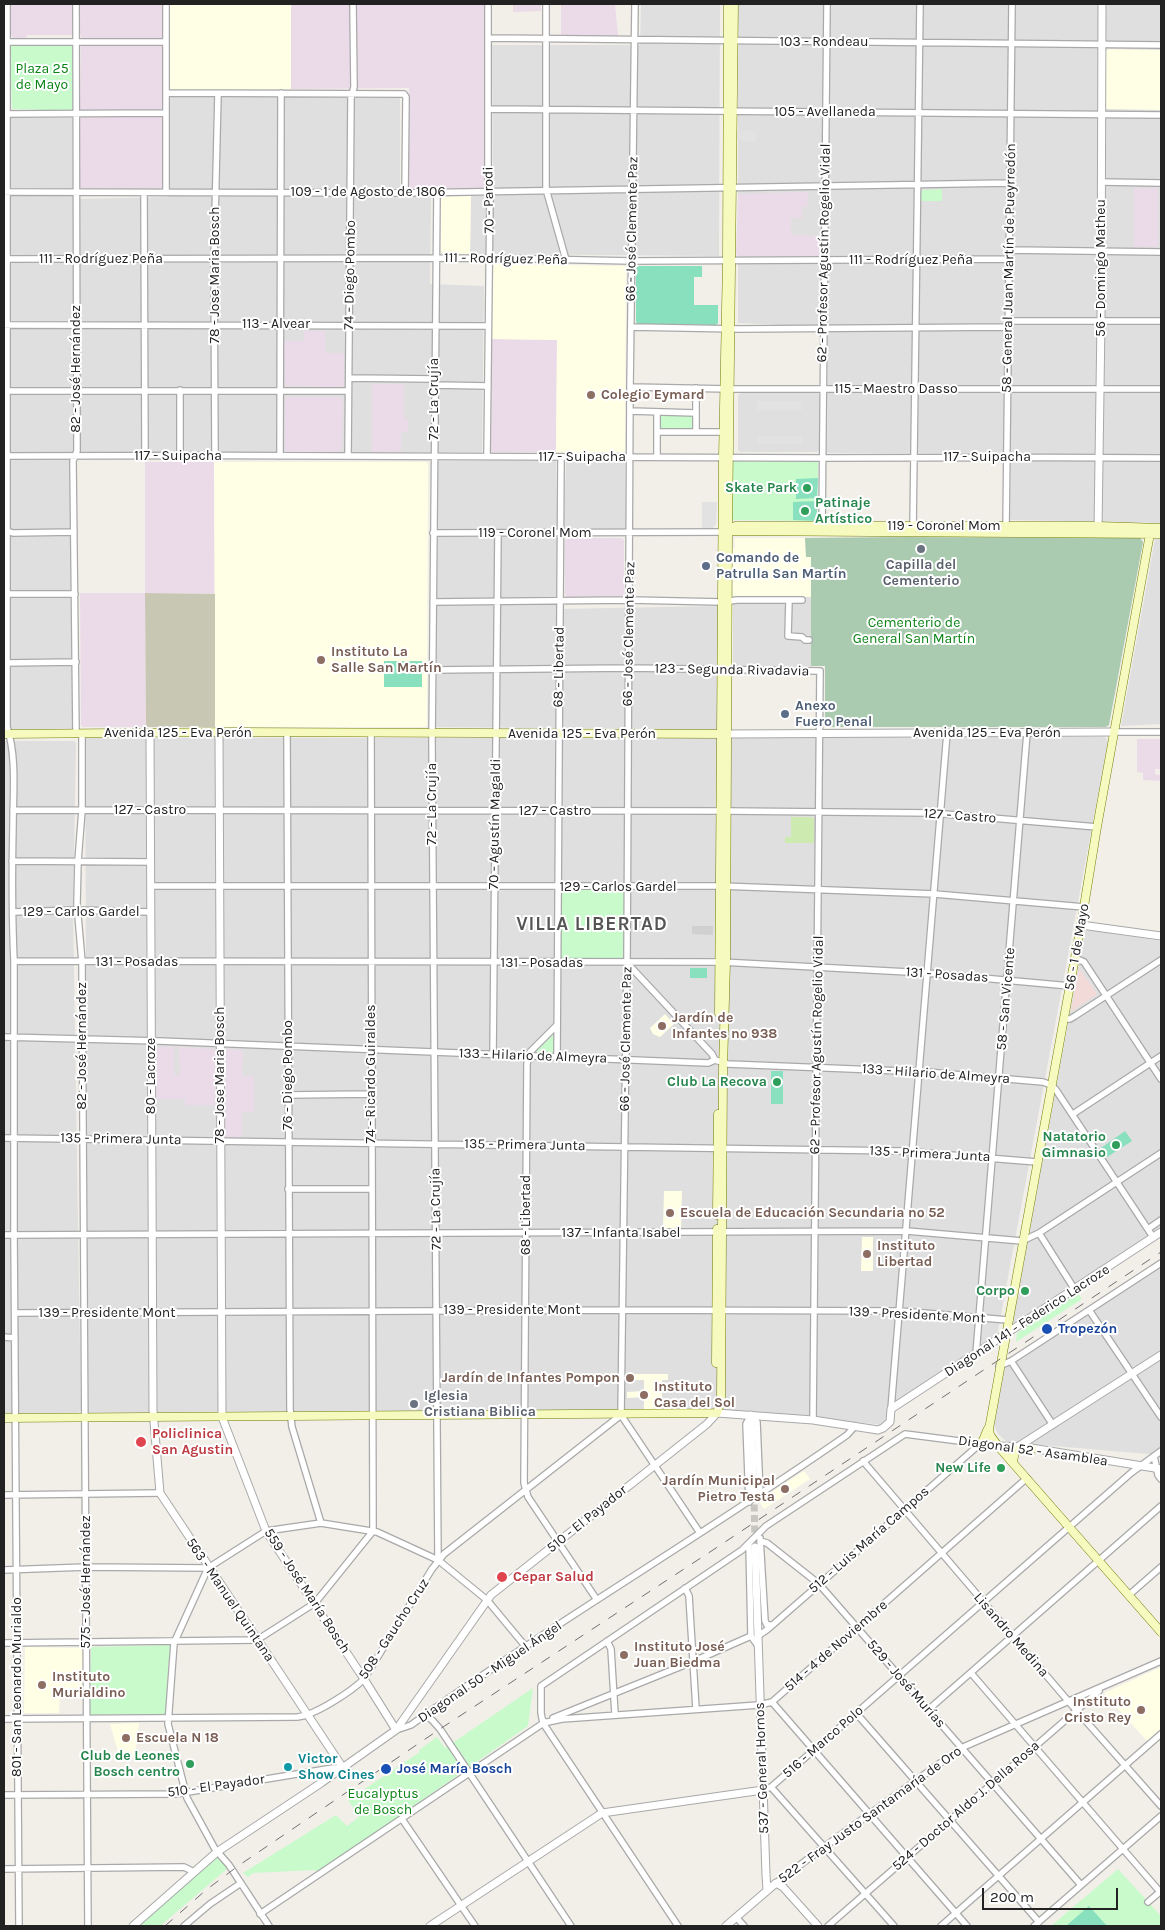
<!DOCTYPE html>
<meta charset="utf-8">
<style>
body{margin:0}
#map{position:relative;width:1165px;height:1930px;overflow:hidden;background:#f2efe9;font-family:Karla,sans-serif}
canvas{display:block}
.frame{position:absolute;inset:0;border:5px solid #222;pointer-events:none}
.scale{position:absolute;left:982px;top:1888px;width:136px;height:22px;box-sizing:border-box;border:2px solid #222;border-top:0;padding-left:6px;font-size:15px;line-height:18px;white-space:nowrap;color:#222;-webkit-text-stroke:4px #fff;paint-order:stroke}
</style>
<div id="map">
<canvas width="1165" height="1930"></canvas>
<div class="frame"></div>
<div class="scale">200 m</div>
</div>
<script>
const ctx = document.querySelector('canvas').getContext('2d');
ctx.lineJoin = 'round';
function fillPath(path, color) { ctx.fillStyle = color; ctx.fill(path, 'evenodd'); }
function trace(path, color, width, dash) { ctx.strokeStyle = color; ctx.lineWidth = width; ctx.lineCap = dash ? 'butt' : 'round'; ctx.setLineDash(dash || []); ctx.stroke(path); }
function label(font, color, halo, rows, align = 'center') {
  ctx.font = font + ' Karla,sans-serif'; ctx.lineWidth = 4; ctx.setLineDash([]); ctx.textBaseline = 'middle'; ctx.strokeStyle = halo; ctx.fillStyle = color; for (const [text, x, y, turn = 0] of rows) {
    ctx.save(); ctx.translate(x, y); ctx.rotate((+turn || 0) * Math.PI / 180); ctx.textAlign = isNaN(turn) ? turn : align; if (halo) ctx.strokeText(text, 0, 0); ctx.fillText(text, 0, 0); ctx.restore();
  }
}
fillPath(new Path2D(`
 M 641,4 L 720,4 L 719,256 L 470,254 L 471,196 L 493,195 L 492,45 L 640,45 Z
 M 738,4 L 1161,4 L 1161,523 L 1010,520 L 1011,454 L 827,453 L 828,327 L 738,323 Z
 M 170,96 L 400,97 L 400,197 L 431,197 L 430,284 L 484,286 L 482,452 L 401,452 L 401,432 L 408,432 L 404,419 L 404,384 L 372,385 L 372,452 L 70,453 L 73,729 L 4,729 L 4,117 L 72,118 L 73,199 L 168,197 Z
 M 740,393 L 818,393 L 820,396 L 820,450 L 817,452 L 740,452 L 738,450 L 738,396 Z
 M 438,461 L 556,461 L 558,609 L 716,606 L 721,608 L 718,730 L 436,727 Z
 M 625,461 L 626,529 L 564,530 L 566,462 Z
 M 1155,539 L 1161,539 L 1161,724 L 1121,726 Z
 M 733,597 L 811,597 L 811,666 L 733,666 Z
 M 1105,737 L 1108,741 L 997,1336 L 889,1408 L 887,1424 L 885,1425 L 710,1409 L 88,1413 L 85,738 Z
 M 4,741 L 74,741 L 76,743 L 73,909 L 81,1409 L 79,1413 L 4,1413 Z
 M 1088,930 L 1161,941 L 1161,1229 L 1015,1326 L 1012,1325 L 1085,932 Z
 M 1161,1267 L 1161,1465 L 1159,1455 L 1007,1442 L 998,1434 L 994,1425 L 1004,1369 Z`), '#e0dfdf');
fillPath(new Path2D(`
 M 1079,968 L 1096,992 L 1096,995 L 1072,1011 L 1071,1010 Z`), '#f2dad9');
fillPath(new Path2D(`
 M 4,4 L 162,4 L 163,187 L 160,189 L 79,192 L 81,35 L 27,35 L 26,38 L 13,38 L 11,35 L 4,35 Z
 M 291,4 L 541,4 L 541,11 L 513,12 L 513,5 L 484,5 L 486,188 L 409,189 L 409,88 L 291,89 Z
 M 561,4 L 615,4 L 618,36 L 561,36 Z
 M 1134,188 L 1158,188 L 1158,247 L 1134,247 Z
 M 808,192 L 807,207 L 802,207 L 802,218 L 791,218 L 791,235 L 820,236 L 820,254 L 818,256 L 738,257 L 736,254 L 738,194 Z
 M 304,331 L 325,331 L 325,353 L 344,353 L 344,385 L 341,387 L 286,386 L 285,385 L 284,341 L 304,341 Z
 M 492,339 L 557,340 L 556,452 L 492,452 L 491,451 Z
 M 372,384 L 404,384 L 404,419 L 408,419 L 408,432 L 401,432 L 401,452 L 372,452 Z
 M 287,397 L 341,397 L 343,399 L 342,448 L 338,452 L 286,452 L 285,450 L 285,399 Z
 M 145,462 L 214,462 L 215,594 L 145,593 L 146,727 L 83,727 L 81,725 L 80,593 L 145,593 Z
 M 568,538 L 622,538 L 624,540 L 624,594 L 622,596 L 567,597 L 565,594 L 565,541 Z
 M 1137,739 L 1161,739 L 1161,769 L 1155,769 L 1155,774 L 1161,775 L 1161,781 L 1143,780 L 1143,773 L 1137,772 Z
 M 158,1047 L 174,1047 L 174,1075 L 180,1075 L 179,1047 L 212,1049 L 215,1051 L 215,1105 L 185,1105 L 185,1099 L 156,1099 L 156,1048 Z
 M 226,1049 L 243,1050 L 242,1076 L 254,1076 L 254,1112 L 242,1112 L 242,1137 L 226,1137 L 224,1134 L 224,1051 Z`), '#ebdbe8');
fillPath(new Path2D(`
 M 170,4 L 291,4 L 291,89 L 170,90 Z
 M 1108,49 L 1161,50 L 1161,110 L 1106,109 L 1104,108 L 1106,51 Z
 M 471,196 L 470,254 L 443,253 L 441,251 L 441,199 L 444,197 Z
 M 493,264 L 626,266 L 625,450 L 623,452 L 556,452 L 557,340 L 492,339 Z
 M 214,462 L 426,462 L 428,464 L 427,725 L 425,727 L 215,727 Z
 M 735,538 L 805,538 L 806,556 L 811,557 L 811,597 L 733,597 L 733,549 L 735,547 L 734,540 Z
 M 665,1014 L 674,1024 L 660,1037 L 653,1034 L 650,1028 Z
 M 664,1191 L 682,1191 L 681,1229 L 663,1229 Z
 M 862,1237 L 873,1237 L 873,1271 L 861,1271 Z
 M 627,1374 L 668,1374 L 668,1380 L 662,1380 L 662,1409 L 644,1409 L 644,1397 L 627,1398 L 627,1392 L 644,1391 L 644,1380 L 627,1380 Z
 M 804,1471 L 810,1479 L 764,1509 L 760,1503 L 761,1499 Z
 M 25,1647 L 83,1648 L 85,1688 L 60,1688 L 59,1713 L 24,1713 Z
 M 1161,1667 L 1161,1728 L 1147,1741 L 1104,1693 Z
 M 139,1723 L 135,1757 L 129,1757 L 129,1752 L 118,1752 L 110,1724 Z`), '#ffffe5');
fillPath(new Path2D(`
 M 692,926 L 713,926 L 713,935 L 692,934 Z`), '#d0d0d0');
fillPath(new Path2D(`
 M 145,593 L 215,594 L 215,727 L 146,727 Z`), '#c7c7b4');
fillPath(new Path2D(`
 M 791,817 L 812,817 L 814,819 L 814,843 L 785,843 L 785,837 L 791,837 Z`), '#cdebb0');
fillPath(new Path2D(`
 M 904,537 L 1140,538 L 1143,542 L 1109,725 L 1106,727 L 828,727 L 825,724 L 825,666 L 811,666 L 811,557 L 806,557 L 805,538 Z`), '#aacbaf');
fillPath(new Path2D(`
 M 73,45 L 73,111 L 12,109 L 10,46 Z
 M 942,189 L 942,201 L 921,201 L 921,192 L 923,190 Z
 M 659,414 L 694,415 L 694,429 L 659,429 Z
 M 733,461 L 818,461 L 817,521 L 732,520 Z
 M 557,887 L 627,887 L 627,963 L 557,963 Z
 M 552,1035 L 554,1035 L 553,1053 L 537,1052 L 537,1049 Z
 M 1078,1293 L 1082,1299 L 1016,1342 L 1017,1333 Z
 M 170,1645 L 165,1714 L 90,1715 L 91,1647 Z
 M 533,1688 L 528,1726 L 318,1873 L 315,1870 L 253,1873 L 248,1877 L 243,1873 L 336,1815 L 347,1826 L 359,1817 L 348,1800 L 420,1752 L 419,1750 L 437,1737 L 445,1748 Z
 M 217,1857 L 227,1866 L 227,1869 L 160,1926 L 137,1926 Z
 M 1118,1869 L 1161,1916 L 1161,1926 L 1051,1926 Z`), '#c8facc');
fillPath(new Path2D(`
 M 639,266 L 702,266 L 702,277 L 694,277 L 694,305 L 718,305 L 718,323 L 716,325 L 638,324 L 636,322 L 636,268 Z
 M 818,478 L 817,498 L 796,499 L 796,479 Z
 M 817,501 L 817,521 L 793,520 L 793,502 Z
 M 384,661 L 422,661 L 422,687 L 384,687 Z
 M 690,968 L 707,968 L 707,978 L 690,978 Z
 M 771,1071 L 783,1071 L 783,1104 L 771,1104 Z
 M 1125,1131 L 1132,1141 L 1107,1157 L 1101,1148 Z
 M 1089,1906 L 1107,1926 L 1066,1926 Z`), '#88e0be');
fillPath(new Path2D(`
 M 756,131 L 756,142 L 743,142 L 743,139 L 737,139 L 737,131 Z
 M 757,401 L 802,401 L 802,410 L 757,410 Z
 M 757,436 L 802,436 L 802,444 L 757,444 Z
 M 702,502 L 717,502 L 716,524 L 712,529 L 702,529 Z`), '#e2e2e2');
trace(new Path2D(`
 M 754,1494 L 755,1547`), '#c8c6c1', 7, [7, 3.5]);
const minor = new Path2D(`
 M 7,4 L 7,727 C 17,757 13,794 13,826 C 12,871 12,916 14,961 L 14,1235 L 19,1926
 M 76,4 L 77,451 L 73,461 L 76,734
 M 166,4 L 166,192
 M 546,4 L 546,189 L 566,260
 M 488,38 L 1161,45
 M 5,42 L 166,42
 M 166,93 L 404,94 L 406,97 L 405,193
 M 488,109 L 1161,115
 M 4,114 L 165,113
 M 1101,182 L 1161,183
 M 4,192 L 405,193 L 1010,183
 M 437,192 L 432,743 L 438,1560
 M 144,193 L 145,457
 M 1009,250 L 1161,252
 M 4,259 L 489,258 L 632,261 L 1008,259
 M 1009,321 L 1161,321
 M 4,325 L 488,326
 M 631,327 L 739,329 L 1009,327
 M 349,378 L 434,379
 M 434,385 L 488,386
 M 630,387 L 729,389 L 1161,389
 M 180,390 L 180,457
 M 7,391 L 348,391
 M 630,411 L 696,413
 M 696,431 L 696,388
 M 657,432 L 723,432
 M 6,456 C 277,455 548,456 819,458 C 933,458 1047,457 1161,458
 M 215,456 L 214,259 L 218,94
 M 280,456 L 281,93
 M 348,456 L 351,98 L 354,87 L 353,4
 M 487,456 L 490,197 L 488,187 L 488,4
 M 657,457 L 657,412
 M 1006,528 L 1012,4
 M 822,529 L 827,4
 M 913,529 L 920,4
 M 4,530 L 13,533 L 74,532
 M 433,533 L 725,532
 M 6,594 L 75,594
 M 789,600 L 802,600
 M 433,602 L 630,600 L 722,602 L 737,600 L 789,600 L 788,636 L 802,637 L 805,640 L 809,640
 M 5,663 L 76,662
 M 433,670 L 628,668 L 820,671 L 813,1420
 M 1114,732 L 1161,732
 M 287,733 L 290,1409 L 292,1427 L 321,1523
 M 82,734 L 82,810 L 78,861 L 77,904 L 82,962 L 88,1926
 M 13,810 L 727,811 L 933,813 L 1097,827
 M 12,861 L 151,862
 M 151,886 L 721,886 L 935,894 L 1084,907
 M 13,912 L 77,910 L 150,912
 M 1075,958 L 1084,962 L 1161,1079
 M 14,961 L 721,962 L 927,973 L 1070,986
 M 627,963 L 712,1054 L 715,1060
 M 1064,1019 L 1070,1019 L 1075,1016 L 1161,960
 M 556,1026 L 530,1052 L 527,1064 L 524,1483 L 528,1497 L 597,1600
 M 4,1037 L 159,1041 L 708,1063 L 715,1060 L 728,1064 L 927,1072 L 1043,1082 L 1051,1085 L 1056,1090 L 1153,1237
 M 493,1055 L 498,533
 M 557,1057 L 561,457
 M 288,1095 L 371,1094
 M 1073,1114 L 1161,1056
 M 4,1138 L 901,1151 L 1037,1162
 M 288,1189 L 371,1189
 M 1148,1229 L 1161,1220
 M 1039,1233 L 1075,1290
 M 4,1235 L 907,1231 L 1022,1241 L 1039,1233 L 1161,1153
 M 1089,1310 L 1161,1417
 M 15,1313 L 623,1310 L 900,1311 L 1008,1320
 M 4,1337 L 15,1338
 M 976,1354 L 1027,733
 M 1011,1361 L 1053,1425
 M 999,1366 L 1011,1361 L 1161,1263
 M 891,1409 L 947,733
 M 621,1415 L 627,963 L 630,387 L 635,4
 M 621,1415 L 700,1533
 M 1154,1456 L 1158,1475 L 1161,1479
 M 863,1461 L 1069,1702 L 1161,1806
 M 4,1495 L 160,1493
 M 749,1502 L 746,1424 L 751,1415 L 757,1422 L 760,1494
 M 760,1538 L 765,1621 L 767,1625 L 772,1625
 M 760,1541 L 767,1543 L 819,1584 L 1081,1885
 M 749,1545 L 751,1636 L 758,1646
 M 208,1568 L 174,1643 L 168,1724 L 187,1798 L 215,1849 L 229,1865 L 269,1926
 M 4,1570 L 86,1567 L 208,1568 L 266,1531 L 321,1523 L 377,1532 L 438,1560 L 487,1600 L 526,1647
 M 685,1588 L 689,1596 L 696,1709
 M 1129,1595 L 1161,1567
 M 758,1636 L 768,1629 L 980,1444
 M 607,1641 L 611,1649 L 615,1714
 M 4,1643 L 257,1640 L 315,1603 L 373,1531 L 371,733
 M 971,1673 L 1161,1893
 M 772,1702 L 967,1926
 M 928,1710 L 1161,1506
 M 856,1713 L 1039,1922
 M 425,1715 L 432,1720 L 440,1729 L 571,1926
 M 553,1718 L 692,1662 L 751,1636
 M 4,1719 L 297,1717 C 314,1716 352,1691 364,1679 L 432,1569 L 444,1554 L 621,1415
 M 543,1723 L 562,1719 L 759,1705 L 772,1702 L 1027,1478
 M 396,1730 L 411,1725 C 553,1623 704,1535 847,1435 L 855,1426
 M 771,1787 L 894,1926
 M 763,1790 L 771,1787 L 814,1750 L 1131,1473 L 1161,1451
 M 4,1795 L 176,1794 L 333,1768 L 343,1768
 M 402,1819 L 475,1926
 M 4,1869 L 184,1867 L 194,1872
 M 776,1883 L 824,1847 L 961,1748 L 1161,1661
 M 1148,1902 L 1161,1891
 M 260,1914 L 545,1722
 M 736,1917 L 744,1926
 M 184,1926 L 210,1904 L 241,1883
 M 678,1926 L 543,1723 L 541,1713 L 541,1686 L 742,1550 L 766,1526 L 905,1434 L 998,1446
 M 828,1926 L 1099,1691
 M 941,1926 L 1161,1734
 M 1034,1926 L 1161,1816`);
const tertiary = new Path2D(`
 M 1098,530 L 1101,320 L 1102,4
 M 219,733 L 222,1417 L 266,1531 L 364,1679 L 396,1730
 M 150,734 L 153,1410 L 160,1493 L 343,1768
 M 727,734 L 1114,732
 M 1081,925 L 1161,936
 M 751,1415 L 754,1494
 M 998,1446 L 1025,1447 L 1161,1469
 M 1019,1446 L 1161,1355
 M 755,1547 L 766,1875 L 767,1890
 M 133,1926 L 217,1852 L 321,1783 L 396,1730 L 491,1595 L 707,1424 L 717,1413 L 813,1420 L 878,1430 L 883,1428 L 890,1422 L 891,1409 L 1161,1232
 M 430,1926 L 602,1813 L 763,1790
 M 726,1926 L 776,1883 L 783,1887 L 818,1926`);
const secondary = new Path2D(`
 M 1151,528 L 1097,827 L 1081,925 L 989,1429 L 990,1435 L 998,1446 L 1161,1632
 M 728,531 L 735,526 L 1098,526 L 1161,528
 M 728,531 L 1161,534
 M 4,734 L 235,732 L 725,734
 M 719,1013 L 723,457 L 727,260 L 728,4
 M 717,1215 L 718,1114
 M 716,1363 L 717,1229
 M 4,1418 L 717,1413 L 721,1400 L 723,1069 L 726,962 L 728,531 L 734,4
 M 980,1444 C 985,1440 985,1432 989,1427
 M 1013,1462 L 1015,1451 L 1020,1449 L 1032,1449`);
trace(minor, '#a9a9a9', 8);
trace(tertiary, '#a9a9a9', 9);
trace(secondary, '#707d05', 9);
trace(minor, '#fff', 5.5);
trace(tertiary, '#fff', 7);
trace(secondary, '#f7fabf', 8);
trace(new Path2D(`
 M 165,1926 L 206,1890 L 238,1866 L 440,1729 L 716,1548 L 1161,1252`), '#707070', 1, [10, 10]);
for (const [x, y, r, color] of [
 [591,395,5,"#8d6e63"],
 [807,488,5,"#2e9e5b"],
 [805,511,5,"#2e9e5b"],
 [921,549,5,"#6b7280"],
 [706,566,5,"#5c6f8a"],
 [321,660,5,"#8d6e63"],
 [785,714,5,"#5c6f8a"],
 [662,1026,5,"#8d6e63"],
 [777,1082,5,"#2e9e5b"],
 [1116,1145,5,"#2e9e5b"],
 [670,1213,5,"#8d6e63"],
 [867,1254,5,"#8d6e63"],
 [1025,1291,5,"#2e9e5b"],
 [1047,1329,6,"#1a4fb4"],
 [630,1378,5,"#8d6e63"],
 [644,1395,5,"#8d6e63"],
 [414,1404,5,"#6b7280"],
 [141,1442,6,"#e0444e"],
 [1001,1468,5,"#2e9e5b"],
 [785,1489,5,"#8d6e63"],
 [502,1577,6,"#e0444e"],
 [624,1655,5,"#8d6e63"],
 [42,1685,5,"#8d6e63"],
 [1141,1710,5,"#8d6e63"],
 [126,1738,5,"#8d6e63"],
 [190,1764,5,"#2e9e5b"],
 [288,1767,5,"#0f9aa8"],
 [386,1769,6,"#1a4fb4"]
]) { const dot = new Path2D(); dot.arc(x, y, r, 0, 2 * Math.PI); ctx.fillStyle = color; ctx.fill(dot); trace(dot, '#fff', 2); }
label('14px', '#222', '#fff', [
 ["103 - Rondeau",824,42],
 ["105 - Avellaneda",825,112],
 ["109 - 1 de Agosto de 1806",368,192],
 ["70 - Parodi",489,200,-91],
 ["66 - José Clemente Paz",632,229,-89],
 ["62 - Profesor Agustín Rogelio Vidal",824,253,-89],
 ["111 - Rodríguez Peña",101,259],
 ["111 - Rodríguez Peña",506,259,1],
 ["111 - Rodríguez Peña",911,260],
 ["58 - General Juan Martín de Pueyrredón",1009,268,-89],
 ["56 - Domingo Matheu",1101,268,-90],
 ["78 - Jose Maria Bosch",215,275,-90],
 ["74 - Diego Pombo",350,275,-89],
 ["113 - Alvear",276,324],
 ["82 - José Hernández",76,369,-90],
 ["115 - Maestro Dasso",896,389],
 ["72 - La Crujía",434,399,-90],
 ["117 - Suipacha",178,456],
 ["117 - Suipacha",582,457],
 ["117 - Suipacha",987,457],
 ["119 - Coronel Mom",944,526],
 ["119 - Coronel Mom",535,533],
 ["66 - José Clemente Paz",629,634,-89],
 ["68 - Libertad",559,667,-89],
 ["123 - Segunda Rivadavia",732,670,1],
 ["Avenida 125 - Eva Perón",178,733],
 ["Avenida 125 - Eva Perón",987,733],
 ["Avenida 125 - Eva Perón",582,734],
 ["72 - La Crujía",432,804,-90],
 ["127 - Castro",150,810],
 ["127 - Castro",555,811],
 ["127 - Castro",960,816,4],
 ["70 - Agustín Magaldi",495,824,-89],
 ["129 - Carlos Gardel",618,887],
 ["129 - Carlos Gardel",81,912],
 ["56 - 1 de Mayo",1077,947,-80],
 ["131 - Posadas",137,962],
 ["131 - Posadas",542,963],
 ["131 - Posadas",947,975,4],
 ["58 - San Vicente",1006,999,-85],
 ["66 - José Clemente Paz",626,1039,-89],
 ["62 - Profesor Agustín Rogelio Vidal",817,1045,-89],
 ["82 - José Hernández",82,1046,-90],
 ["133 - Hilario de Almeyra",533,1056,2],
 ["74 - Ricardo Guiraldes",371,1074,-90],
 ["133 - Hilario de Almeyra",936,1074,4],
 ["78 - Jose Maria Bosch",220,1075,-90],
 ["76 - Diego Pombo",288,1075,-90],
 ["80 - Lacroze",151,1076,-90],
 ["135 - Primera Junta",121,1139,1],
 ["135 - Primera Junta",525,1145,1],
 ["135 - Primera Junta",930,1154,3],
 ["72 - La Crujía",436,1209,-91],
 ["68 - Libertad",526,1215,-90],
 ["137 - Infanta Isabel",621,1233],
 ["139 - Presidente Mont",512,1310],
 ["139 - Presidente Mont",107,1313],
 ["139 - Presidente Mont",917,1315,3],
 ["Diagonal 141 - Federico Lacroze",1027,1321,-33],
 ["Diagonal 52 - Asamblea",1033,1451,8],
 ["510 - El Payador",587,1519,-39],
 ["512 - Luis María Campos",869,1540,-41],
 ["575 - José Hernández",86,1582,-90],
 ["559 - José María Bosch",307,1591,57],
 ["563 - Manuel Quintana",230,1600,56],
 ["508 - Gaucho Cruz",394,1629,-57],
 ["Lisandro Medina",1011,1635,49],
 ["514 - 4 de Noviembre",836,1646,-41],
 ["Diagonal 50 - Miguel Ángel",490,1672,-34],
 ["529 - José Murías",906,1684,49],
 ["801 - San Leonardo Murialdo",17,1687,-90],
 ["516 - Marco Polo",823,1742,-41],
 ["537 - General Hornos",762,1768,-92],
 ["510 - El Payador",216,1786,-8],
 ["524 - Doctor Aldo J. Della Rosa",966,1806,-41],
 ["522 - Fray Justo Santamaría de Oro",870,1815,-36]
]);
label('14px', '#0c8416', '#fff', [
 ["Plaza 25",42,69],
 ["de Mayo",42,85],
 ["Cementerio de",914,623],
 ["General San Martín",914,639],
 ["Eucalyptus",383,1794],
 ["de Bosch",383,1810]
]);
label('bold 14px', '#785e54', '#fff', [
 ["Colegio Eymard",601,395],
 ["Instituto La",331,652],
 ["Salle San Martín",331,668],
 ["Jardín de",672,1018],
 ["Infantes nº 938",672,1034],
 ["Escuela de Educación Secundaria nº 52",680,1213],
 ["Instituto",877,1246],
 ["Libertad",877,1262],
 ["Jardín de Infantes Pompon",620,1378,"right"],
 ["Instituto",654,1387],
 ["Casa del Sol",654,1403],
 ["Jardín Municipal",775,1481,"right"],
 ["Pietro Testa",775,1497,"right"],
 ["Instituto José",634,1647],
 ["Juan Biedma",634,1663],
 ["Instituto",52,1677],
 ["Murialdino",52,1693],
 ["Instituto",1131,1702,"right"],
 ["Cristo Rey",1131,1718,"right"],
 ["Escuela N 18",136,1738]
], 'left');
label('bold 14px', '#27864d', '#fff', [
 ["Skate Park",797,488],
 ["Patinaje",815,503,"left"],
 ["Artístico",815,519,"left"],
 ["Club La Recova",767,1082],
 ["Natatorio",1106,1137],
 ["Gimnasio",1106,1153],
 ["Corpo",1015,1291],
 ["New Life",991,1468],
 ["Club de Leones",180,1756],
 ["Bosch centro",180,1772]
], 'right');
label('bold 14px', '#4e5e75', '#fff', [
 ["Comando de",716,558],
 ["Patrulla San Martín",716,574],
 ["Anexo",795,706],
 ["Fuero Penal",795,722]
], 'left');
label('bold 14px', '#5b616d', '#fff', [
 ["Capilla del",921,565],
 ["Cementerio",921,581],
 ["Iglesia",424,1396,"left"],
 ["Cristiana Biblica",424,1412,"left"]
]);
label('bold 14px', '#164399', '#fff', [
 ["Tropezón",1058,1329],
 ["José María Bosch",397,1769]
], 'left');
label('bold 14px', '#be3a42', '#fff', [
 ["Policlinica",152,1434],
 ["San Agustin",152,1450],
 ["Cepar Salud",513,1577]
], 'left');
label('bold 14px', '#0d838f', '#fff', [
 ["Victor",298,1759],
 ["Show Cines",298,1775]
], 'left');
ctx.letterSpacing = '1px';
label('bold 19px', '#555', '#fff', [
 ["VILLA LIBERTAD",592,925]
]);
ctx.letterSpacing = '0px';
</script>
